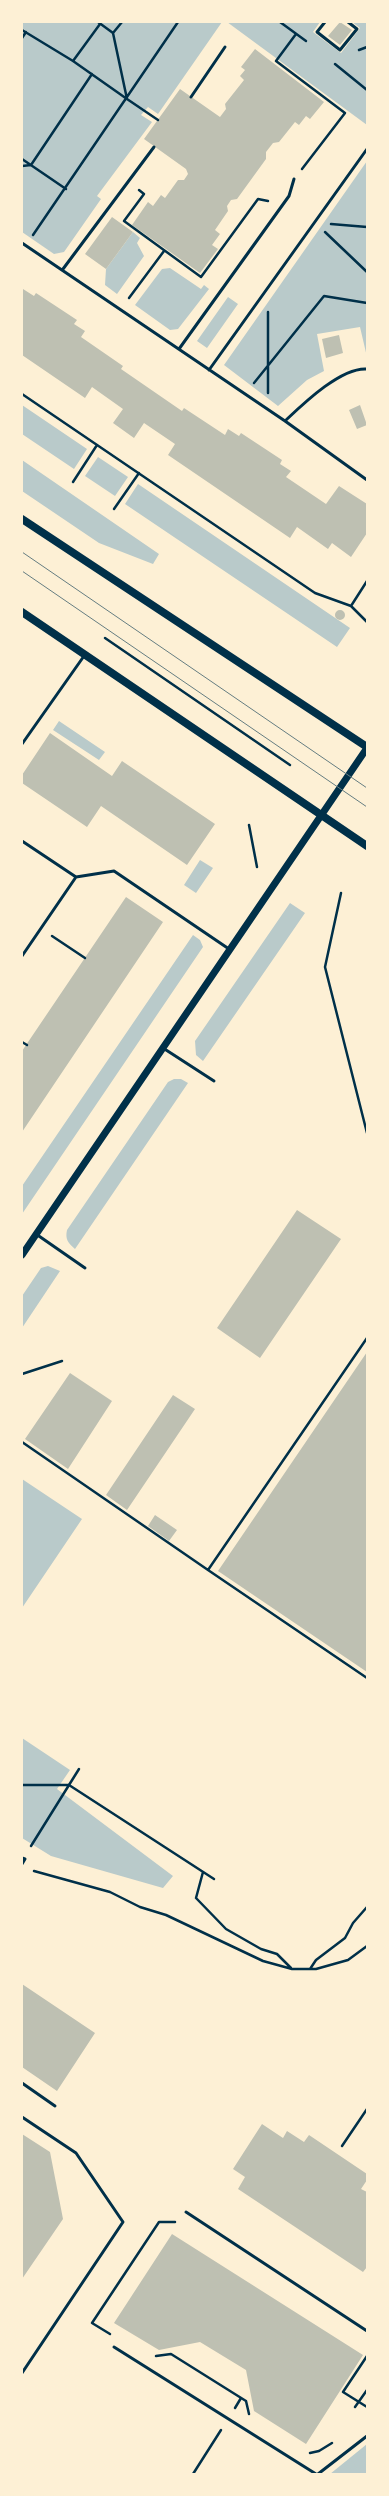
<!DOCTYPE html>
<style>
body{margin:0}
#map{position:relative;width:389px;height:2496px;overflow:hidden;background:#fdf0d5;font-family:"Noto Sans",sans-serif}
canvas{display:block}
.frame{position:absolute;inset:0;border:23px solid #fdf0d5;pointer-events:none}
</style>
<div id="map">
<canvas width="389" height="2496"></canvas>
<div class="frame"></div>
</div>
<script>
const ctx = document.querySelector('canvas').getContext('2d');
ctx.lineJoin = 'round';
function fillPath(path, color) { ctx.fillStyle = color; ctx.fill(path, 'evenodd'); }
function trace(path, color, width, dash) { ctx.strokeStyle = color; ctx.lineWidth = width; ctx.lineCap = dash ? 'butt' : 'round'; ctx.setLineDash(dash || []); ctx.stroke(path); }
fillPath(new Path2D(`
 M 22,22 L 222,22 L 158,114 L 148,107 L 141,115 L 152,122 L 97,196 L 101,199 L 64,252 L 54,254 L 22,232 Z
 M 227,22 L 320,22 L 313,32 L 341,53 L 360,28 L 352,22 L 367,22 L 367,125 Z
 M 367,161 L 367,357 L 360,327 L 317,334 L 324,371 L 307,380 L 278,406 L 224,365 Z
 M 133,232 L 140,238 L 137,243 L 144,256 L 117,294 L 105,285 L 106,269 Z
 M 170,268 L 201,289 L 204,285 L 209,289 L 178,329 L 170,330 L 135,305 L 162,269 Z
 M 228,297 L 238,304 L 207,348 L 197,341 Z
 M 22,405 L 87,449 L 74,469 L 22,434 Z
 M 98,457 L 128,477 L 115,496 L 85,476 Z
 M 22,460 L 159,554 L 153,564 L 99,543 L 22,491 Z
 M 138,484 L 350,628 L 337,647 L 125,504 Z
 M 59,721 L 105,752 L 99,760 L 53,730 Z
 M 200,860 L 213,868 L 196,893 L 184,885 Z
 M 290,903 L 305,913 L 203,1061 L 196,1055 L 195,1041 Z
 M 193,935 L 200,940 L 203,947 L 22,1214 L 22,1186 Z
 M 174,1079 L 181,1079 L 188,1083 L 75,1249 C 68,1243 65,1239 67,1230 L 168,1082 Z
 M 48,1266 L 60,1271 L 22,1328 L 22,1296 L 41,1268 Z
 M 22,1479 L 82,1519 L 22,1608 Z
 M 22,1738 L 70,1770 L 57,1789 L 173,1876 L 163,1888 L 51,1856 L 22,1838 Z
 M 367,2444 L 367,2474 L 330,2474 Z`), '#b9caca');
fillPath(new Path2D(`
 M 340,22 L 352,30 L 340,45 L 328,36 Z
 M 255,49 L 324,102 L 310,119 L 306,116 L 299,125 L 295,122 L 279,142 L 273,143 L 266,152 L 266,159 L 237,199 L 231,200 L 227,206 L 228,211 L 215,230 L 220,234 L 212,245 L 218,249 L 200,273 L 132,225 L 148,202 L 153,206 L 161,195 L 165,198 L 178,180 L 184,180 L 188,174 L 186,169 L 144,139 L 180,89 L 220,117 L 226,109 L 225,104 L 244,80 L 240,76 L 245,70 L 241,67 Z
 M 112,217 L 133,232 L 106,269 L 85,254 Z
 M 23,289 L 34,296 L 36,293 L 77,320 L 74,324 L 85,331 L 81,337 L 123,366 L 121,369 L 182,411 L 184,408 L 225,435 L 228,429 L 239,436 L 241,433 L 282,460 L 280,464 L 291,471 L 286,477 L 326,504 L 339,486 L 367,504 L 367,533 L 351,557 L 332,543 L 328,549 L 297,527 L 290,538 L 168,455 L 175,444 L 144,423 L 134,438 L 113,423 L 123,409 L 92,387 L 85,398 L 22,355 Z
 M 339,335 L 343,353 L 326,358 L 322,339 Z
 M 360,405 L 367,425 L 357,429 L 349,410 Z
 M335 615a5 5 0 1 1 10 0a5 5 0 1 1-10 0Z
 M 50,733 L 112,776 L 122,761 L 215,824 L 187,865 L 101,806 L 87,827 L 22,783 L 22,775 Z
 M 126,897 L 163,922 L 22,1132 L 22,1051 Z
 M 297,1210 L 341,1239 L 260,1358 L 217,1328 Z
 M 367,1352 L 367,1672 L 218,1571 Z
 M 70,1373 L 112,1401 L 68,1469 L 25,1439 Z
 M 173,1395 L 195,1409 L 127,1510 L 106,1495 Z
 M 155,1515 L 177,1530 L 169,1541 L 148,1526 Z
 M 22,1984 L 95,2033 L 57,2091 L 22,2067 Z
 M 262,2124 L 283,2138 L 287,2131 L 304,2142 L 309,2135 L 367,2174 L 367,2180 L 361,2189 L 367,2192 L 367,2267 L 363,2272 L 238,2189 L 245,2177 L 233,2169 Z
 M 22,2134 L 50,2152 L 63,2219 L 22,2279 Z
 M 172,2234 L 363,2355 L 306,2444 L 254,2411 L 246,2370 L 200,2342 L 159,2350 L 114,2323 Z`), '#bec0b2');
trace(new Path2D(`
 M 280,22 L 306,41
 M 22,30 L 73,61 L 127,99 L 113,33 L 98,22
 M 113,33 L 122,22
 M 296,34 L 276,61 L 345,113 L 302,169
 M 22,38 L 26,32
 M 359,50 L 367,47
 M 73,61 L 100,24
 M 335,64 L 367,90
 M 127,99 L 158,120
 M 22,159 L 66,189
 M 22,166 L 31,165 L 92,74
 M 139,190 L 144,194 L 124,221 L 201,277 L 258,199 L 268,201
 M 331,224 L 367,227
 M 325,232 L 367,272
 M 33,235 L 178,22
 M 129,298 L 164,251
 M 254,383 L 324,296 L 367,303
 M 268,393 L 268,312
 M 22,394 L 315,593 L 351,606 L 367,622
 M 73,482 L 97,445
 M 114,509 L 139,473
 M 351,606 L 367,581
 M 105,638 L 290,765
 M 249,825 L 257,867
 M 341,893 L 325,967 L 367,1133
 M 52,936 L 85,958
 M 22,1042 L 27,1045
 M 22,1374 L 62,1361
 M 22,1442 L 208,1570 L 367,1338
 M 208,1570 L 367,1678
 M 79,1769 L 69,1785 L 214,1879
 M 22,1785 L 68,1785
 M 31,1846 L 69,1785
 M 34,1871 L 110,1892 L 140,1907 L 166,1915 L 263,1961 L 292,1969 L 316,1969 L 348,1960 L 367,1946
 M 203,1872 L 196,1898 L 226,1929 L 261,1949 L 277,1954 L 291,1968
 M 310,1969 L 316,1960 L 345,1938 L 353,1923 L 367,1907
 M 342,2146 L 367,2109
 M 110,2334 L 92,2323 L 159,2222 L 175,2222
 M 156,2356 L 171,2354 L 246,2401 L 249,2414
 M 367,2356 L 343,2392 L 367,2407
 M 355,2407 L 367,2390
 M 235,2408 L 241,2398
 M 310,2453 L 319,2451 L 332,2443
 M 193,2474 L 221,2430`), '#003049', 2.5);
trace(new Path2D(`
 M 325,22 L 317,32 L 340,50 L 357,29 L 348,22
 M 191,97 L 225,47
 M 22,243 L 285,421 L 367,480
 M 63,269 L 154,147
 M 179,349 L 289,196 L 294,179
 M 209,370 L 367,149
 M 285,421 C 303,404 341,367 367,369
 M 22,744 L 84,656
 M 22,841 L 76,877 L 114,871 L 229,949
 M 22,956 L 76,877
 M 163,1048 L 214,1081
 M 36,1234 L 85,1268
 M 22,1858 L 25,1859 L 22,1864
 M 22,2083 L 55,2106
 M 22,2117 L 76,2153 L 123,2222 L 22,2373
 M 186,2212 L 367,2331
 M 114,2347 L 316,2474
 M 318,2474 L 367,2436`), '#003049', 3);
trace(new Path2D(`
 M 22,1255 L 367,748`), '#003049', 7);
trace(new Path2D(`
 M 22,519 L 367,747
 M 22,612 L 367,846`), '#003049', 8);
trace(new Path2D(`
 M 22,552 L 367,788
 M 22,571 L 367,807`), '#657d81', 1);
</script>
